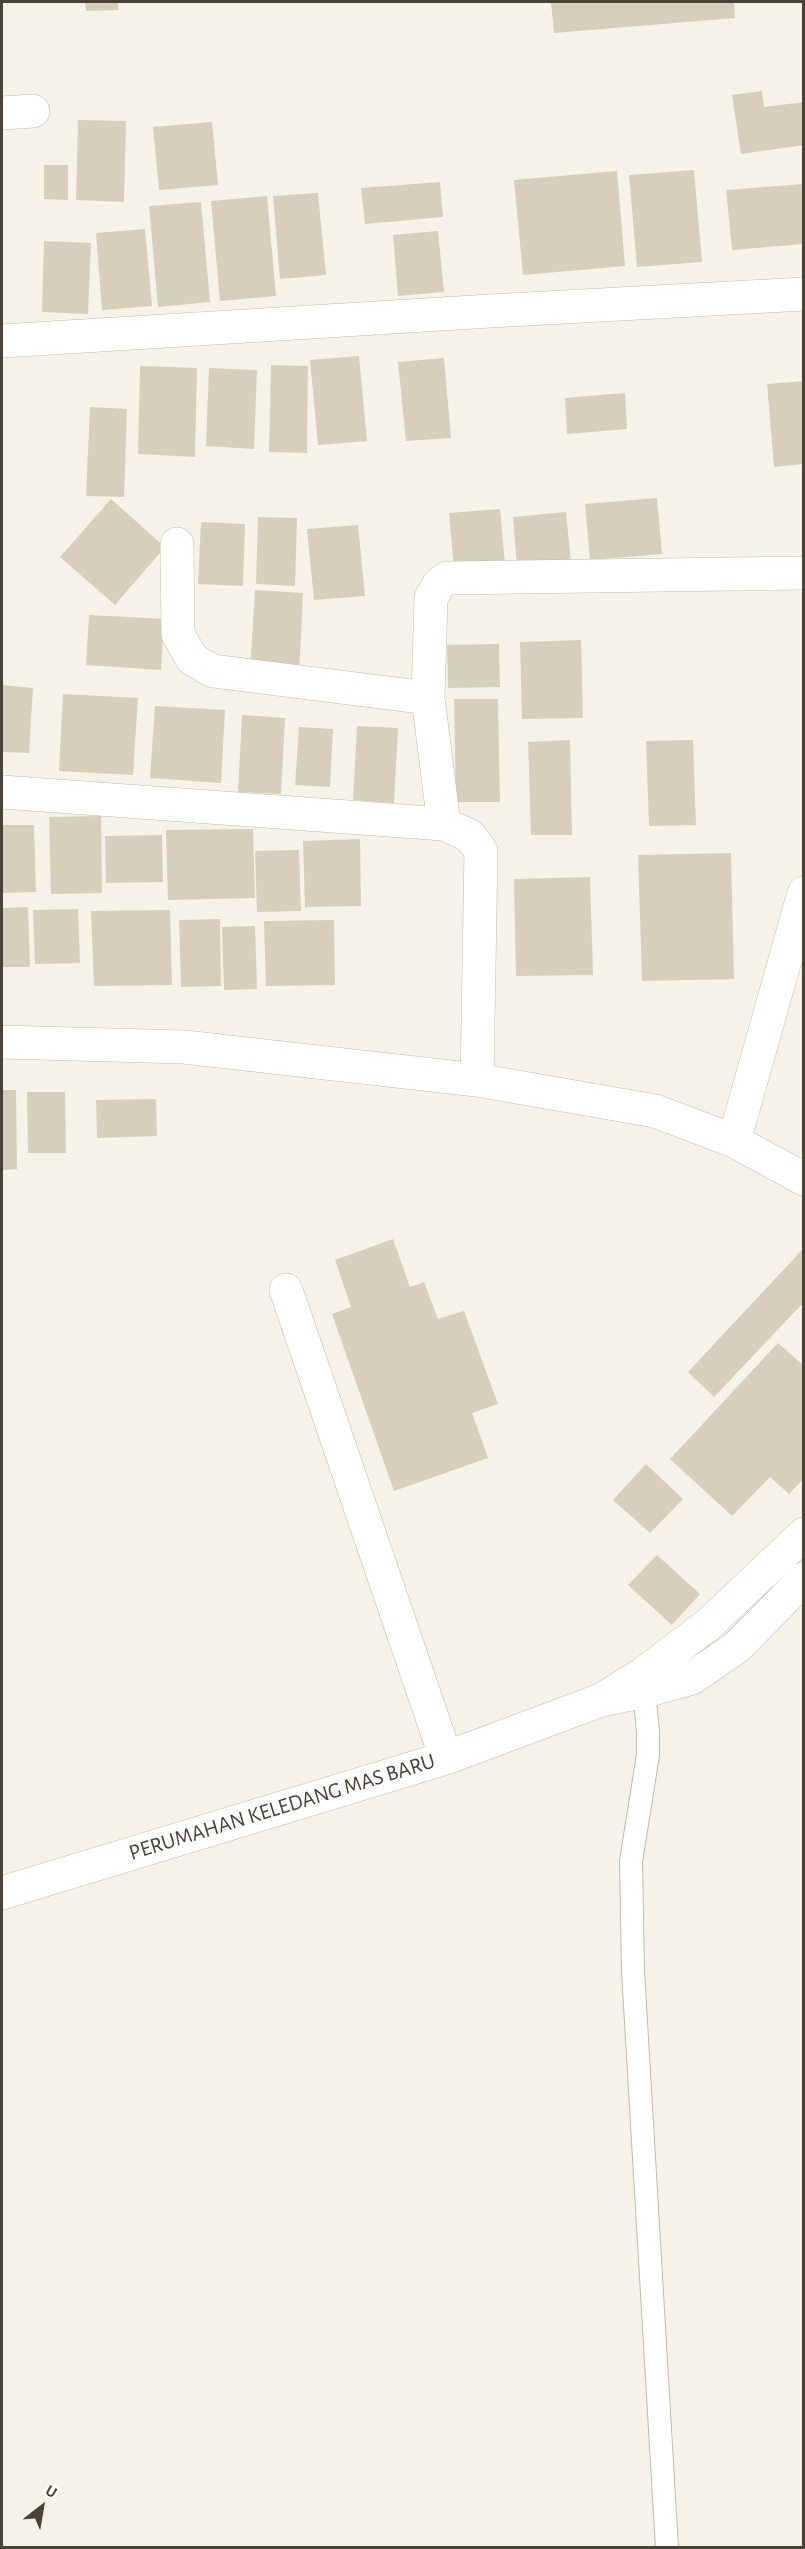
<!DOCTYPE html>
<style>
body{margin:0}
#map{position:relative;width:805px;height:2549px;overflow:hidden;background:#f5f2e7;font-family:"Alegreya Sans",sans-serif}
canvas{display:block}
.frame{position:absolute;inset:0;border:3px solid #484336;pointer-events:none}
.north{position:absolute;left:12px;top:2477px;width:60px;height:60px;-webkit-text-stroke:4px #fff;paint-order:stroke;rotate:31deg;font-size:16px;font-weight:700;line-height:24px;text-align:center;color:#484336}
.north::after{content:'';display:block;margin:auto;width:21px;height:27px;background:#484336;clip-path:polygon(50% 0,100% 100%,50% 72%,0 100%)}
</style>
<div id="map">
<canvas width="805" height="2549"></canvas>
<div class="frame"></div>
<div class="north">U</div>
</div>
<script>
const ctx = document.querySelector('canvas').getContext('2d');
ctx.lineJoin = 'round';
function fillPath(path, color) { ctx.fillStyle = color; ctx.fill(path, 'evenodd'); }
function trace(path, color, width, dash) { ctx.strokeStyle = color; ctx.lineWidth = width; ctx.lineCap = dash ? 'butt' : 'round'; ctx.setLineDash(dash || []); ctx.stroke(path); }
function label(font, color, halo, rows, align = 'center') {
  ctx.font = font + ' "Alegreya Sans",sans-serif'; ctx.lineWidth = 5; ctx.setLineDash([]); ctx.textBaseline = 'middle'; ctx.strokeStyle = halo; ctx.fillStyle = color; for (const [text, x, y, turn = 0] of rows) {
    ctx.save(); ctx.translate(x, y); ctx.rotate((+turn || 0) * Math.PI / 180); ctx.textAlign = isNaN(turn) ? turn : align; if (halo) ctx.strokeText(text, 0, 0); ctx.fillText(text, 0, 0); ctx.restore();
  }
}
fillPath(new Path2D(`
 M 85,2 L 118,2 L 118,10 L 86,11 Z
 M 551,2 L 734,2 L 735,18 L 554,33 Z
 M 762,91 L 764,107 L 804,102 L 804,145 L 741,154 L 732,95 Z
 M 78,120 L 126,121 L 124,202 L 76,200 Z
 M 212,122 L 218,185 L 159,190 L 153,127 Z
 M 44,165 L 68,165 L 68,200 L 44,199 Z
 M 694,170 L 702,262 L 637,267 L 629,175 Z
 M 617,171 L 625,266 L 523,275 L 514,180 Z
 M 440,182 L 443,217 L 365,224 L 361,188 Z
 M 803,184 L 804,244 L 732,250 L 726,190 Z
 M 318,193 L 326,275 L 280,279 L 273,196 Z
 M 267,196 L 276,296 L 220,301 L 211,201 Z
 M 201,202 L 210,302 L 158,307 L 149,206 Z
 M 145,229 L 152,306 L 102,310 L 96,233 Z
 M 438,231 L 444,292 L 398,296 L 393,235 Z
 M 44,241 L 91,243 L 88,314 L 42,312 Z
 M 359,356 L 367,441 L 318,445 L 310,360 Z
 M 444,358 L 451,438 L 406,441 L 398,362 Z
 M 271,365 L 308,366 L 307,453 L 269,452 Z
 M 140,366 L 197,368 L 195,457 L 138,454 Z
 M 209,368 L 257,370 L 254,449 L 206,446 Z
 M 804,381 L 804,464 L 774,467 L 767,384 Z
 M 625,393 L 627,429 L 567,434 L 565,398 Z
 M 90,407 L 127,409 L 124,497 L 86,496 Z
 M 657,498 L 662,554 L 590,560 L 585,504 Z
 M 111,499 L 165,547 L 115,605 L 60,557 Z
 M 500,509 L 505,565 L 454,569 L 449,513 Z
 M 566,512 L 571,563 L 517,567 L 513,517 Z
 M 258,517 L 297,518 L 295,586 L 256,584 Z
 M 201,522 L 245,524 L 243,586 L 198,584 Z
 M 358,525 L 365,596 L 314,600 L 307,529 Z
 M 255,590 L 303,593 L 299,676 L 250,672 Z
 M 89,615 L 164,619 L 161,670 L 86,665 Z
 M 581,640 L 583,718 L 522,719 L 520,642 Z
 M 499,644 L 500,687 L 448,688 L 447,645 Z
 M 2,685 L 33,688 L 29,753 L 2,752 Z
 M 63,694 L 138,698 L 133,775 L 59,771 Z
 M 454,699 L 498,699 L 500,802 L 456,802 Z
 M 155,706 L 225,710 L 221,783 L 150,778 Z
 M 242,715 L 285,718 L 281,794 L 238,792 Z
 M 357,726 L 398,728 L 394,803 L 353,800 Z
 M 299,727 L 333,729 L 330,787 L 295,785 Z
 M 570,740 L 572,835 L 531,835 L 528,742 Z
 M 693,740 L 696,825 L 649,826 L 646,741 Z
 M 101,816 L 102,893 L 51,894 L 49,817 Z
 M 2,825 L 34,825 L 36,892 L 2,893 Z
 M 253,829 L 255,898 L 168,900 L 166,830 Z
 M 162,835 L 163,882 L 106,883 L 105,836 Z
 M 360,839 L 361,906 L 305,907 L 303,841 Z
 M 299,850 L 301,911 L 257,912 L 255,851 Z
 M 731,853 L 734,979 L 642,981 L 638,855 Z
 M 590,877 L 593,975 L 516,976 L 514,879 Z
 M 28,907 L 30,967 L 2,967 L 2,908 Z
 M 78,909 L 80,963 L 35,964 L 33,910 Z
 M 170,910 L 172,985 L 94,986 L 91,911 Z
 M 220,919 L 221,986 L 181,987 L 179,920 Z
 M 334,920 L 335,985 L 266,986 L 264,921 Z
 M 255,926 L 257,989 L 224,990 L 222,927 Z
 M 2,1090 L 16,1090 L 17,1169 L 2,1170 Z
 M 27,1092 L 65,1092 L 66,1153 L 28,1153 Z
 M 156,1099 L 157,1136 L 97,1138 L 96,1100 Z
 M 393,1239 L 410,1287 L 424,1282 L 438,1319 L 464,1311 L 498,1404 L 472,1413 L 488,1458 L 394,1491 L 332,1314 L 351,1307 L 335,1260 Z
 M 802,1250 L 804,1302 L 714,1397 L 688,1372 Z
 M 778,1343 L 804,1366 L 804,1478 L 789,1494 L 770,1477 L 732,1516 L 670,1459 Z
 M 646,1464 L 683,1499 L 650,1533 L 613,1500 Z
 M 657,1555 L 700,1594 L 672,1625 L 628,1585 Z`), '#d7cfbc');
const service = new Path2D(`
 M 643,1679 L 648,1732 L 648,1755 L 631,1861 L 633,1971 L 667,2548`);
const minor = new Path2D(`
 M 2,113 L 33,111
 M 2,341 L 490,311 L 804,294
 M 428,698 L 431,598 L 439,584 L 447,578 L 804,573
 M 2,792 L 444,824 L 428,698 L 213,671 L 192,659 L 178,634 L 177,544
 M 444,824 L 470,836 L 481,851 L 477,1080
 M 2,1042 L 184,1047 L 477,1080 L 655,1111 L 734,1141 L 804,1179
 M 734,1141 L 804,893
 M 286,1290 L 446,1758
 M 804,1534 L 709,1624 L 643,1674 L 601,1700 L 645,1691 L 692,1678 L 737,1647 L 804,1579
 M 2,1893 L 446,1758 L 601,1700`);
trace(service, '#c1bba9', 24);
trace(minor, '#c1bba9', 34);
trace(service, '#fff', 22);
trace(minor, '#fff', 33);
label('22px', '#484336', '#fff', [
 ["PERUMAHAN KELEDANG MAS BARU",282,1807,-17]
]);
</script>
